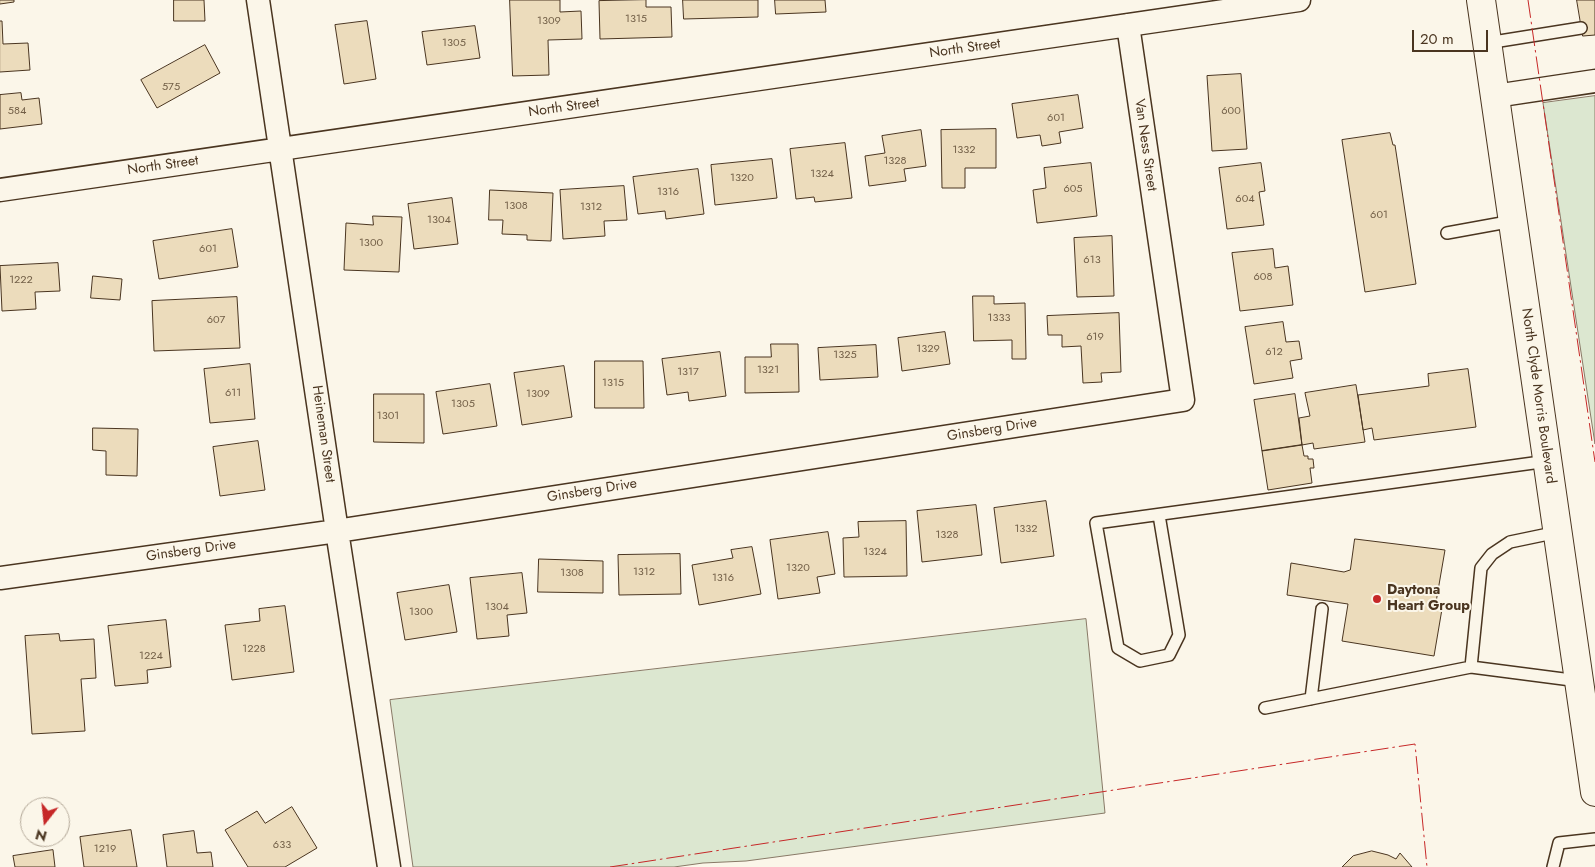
<!DOCTYPE html>
<style>
body{margin:0}
#map{position:relative;width:1595px;height:867px;overflow:hidden;background:#fbf6e9;font-family:Jost,sans-serif}
canvas{display:block}
.north{position:absolute;left:20px;top:797px;width:50px;height:50px;box-sizing:border-box;background:#fbf6e9;border:1px solid #b4a999;border-radius:50%;rotate:196deg;font-size:14px;font-weight:700;line-height:20px;text-align:center;color:#4a3520}
.north::after{content:'';display:block;margin:auto;width:18px;height:22px;background:#c62828;clip-path:polygon(50% 0,100% 100%,50% 72%,0 100%)}
.scale{position:absolute;left:1412px;top:30px;width:76px;height:22px;box-sizing:border-box;border:2px solid #4a3520;border-top:0;padding-left:6px;font-size:15px;line-height:18px;white-space:nowrap;color:#4a3520;-webkit-text-stroke:4px #fbf6e9;paint-order:stroke}
</style>
<div id="map">
<canvas width="1595" height="867"></canvas>
<div class="north">N</div>
<div class="scale">20 m</div>
</div>
<script>
const ctx = document.querySelector('canvas').getContext('2d');
ctx.lineJoin = 'round';
function fillPath(path, color) { ctx.fillStyle = color; ctx.fill(path, 'evenodd'); }
function trace(path, color, width, dash) { ctx.strokeStyle = color; ctx.lineWidth = width; ctx.lineCap = dash ? 'butt' : 'round'; ctx.setLineDash(dash || []); ctx.stroke(path); }
function label(font, color, halo, rows, align = 'center') {
  ctx.font = font + ' Jost,sans-serif'; ctx.lineWidth = 4; ctx.setLineDash([]); ctx.textBaseline = 'middle'; ctx.strokeStyle = halo; ctx.fillStyle = color; for (const [text, x, y, turn = 0] of rows) {
    ctx.save(); ctx.translate(x, y); ctx.rotate((+turn || 0) * Math.PI / 180); ctx.textAlign = isNaN(turn) ? turn : align; if (halo) ctx.strokeText(text, 0, 0); ctx.fillText(text, 0, 0); ctx.restore();
  }
}
const green = new Path2D(`
 M 1595,96 L 1595,444 L 1543,103 Z
 M 1086,619 L 1105,813 L 746,861 L 703,863 L 674,867 L 413,867 L 390,700 Z`);
fillPath(green, '#dce7d0');
trace(green, '#887966', 1);
const building = new Path2D(`
 M 0,0 L 14,0 L 14,2 L 0,4 Z
 M 174,0 L 204,0 L 205,21 L 174,21 Z
 M 510,0 L 560,0 L 560,12 L 581,11 L 582,39 L 548,40 L 549,75 L 513,76 Z
 M 646,0 L 646,7 L 671,7 L 672,37 L 600,39 L 599,1 Z
 M 683,0 L 758,0 L 758,17 L 684,19 Z
 M 775,0 L 825,0 L 826,12 L 776,14 Z
 M 1577,0 L 1595,0 L 1595,35 L 1583,36 Z
 M 0,21 L 2,21 L 3,44 L 28,43 L 30,70 L 0,72 Z
 M 367,21 L 376,79 L 344,84 L 335,25 Z
 M 475,26 L 480,58 L 427,65 L 422,32 Z
 M 205,45 L 220,73 L 157,108 L 141,80 Z
 M 1241,74 L 1247,149 L 1212,151 L 1207,76 Z
 M 21,93 L 22,100 L 39,98 L 42,124 L 0,129 L 0,95 Z
 M 1078,95 L 1083,128 L 1059,132 L 1061,143 L 1042,146 L 1040,135 L 1017,138 L 1012,104 Z
 M 996,129 L 996,168 L 965,168 L 965,188 L 942,188 L 941,130 Z
 M 921,130 L 926,166 L 904,169 L 906,181 L 869,186 L 865,156 L 885,153 L 882,136 Z
 M 1390,133 L 1393,145 L 1395,145 L 1416,284 L 1365,292 L 1342,140 Z
 M 845,143 L 852,198 L 815,202 L 814,197 L 796,199 L 790,149 Z
 M 772,159 L 777,198 L 715,205 L 711,165 Z
 M 1091,163 L 1097,216 L 1037,223 L 1033,190 L 1046,188 L 1044,168 Z
 M 1261,163 L 1265,191 L 1259,192 L 1264,225 L 1227,229 L 1219,168 Z
 M 698,169 L 704,214 L 666,219 L 665,211 L 638,214 L 633,177 Z
 M 624,186 L 627,220 L 604,221 L 605,236 L 563,239 L 560,190 Z
 M 490,190 L 553,193 L 551,241 L 527,240 L 527,235 L 502,234 L 503,220 L 489,220 Z
 M 452,198 L 458,244 L 414,249 L 408,204 Z
 M 373,216 L 402,217 L 399,272 L 344,270 L 346,223 L 373,225 Z
 M 232,229 L 238,267 L 159,279 L 153,241 Z
 M 1112,236 L 1114,296 L 1077,297 L 1074,238 Z
 M 1273,249 L 1275,268 L 1288,266 L 1293,305 L 1240,311 L 1232,253 Z
 M 58,263 L 60,291 L 35,292 L 36,309 L 2,311 L 0,266 Z
 M 93,276 L 122,279 L 120,300 L 91,298 Z
 M 973,296 L 994,296 L 994,304 L 1025,303 L 1026,359 L 1012,359 L 1012,340 L 974,341 Z
 M 237,297 L 240,348 L 154,351 L 152,301 Z
 M 1119,313 L 1121,372 L 1101,373 L 1102,382 L 1083,383 L 1081,346 L 1062,347 L 1062,335 L 1048,335 L 1047,316 Z
 M 1283,322 L 1286,342 L 1299,341 L 1302,359 L 1290,361 L 1293,378 L 1254,384 L 1245,327 Z
 M 945,332 L 950,364 L 902,371 L 898,338 Z
 M 771,344 L 798,344 L 799,392 L 745,393 L 745,357 L 771,357 Z
 M 876,345 L 878,377 L 820,380 L 818,348 Z
 M 720,352 L 726,396 L 689,401 L 688,392 L 667,395 L 662,359 Z
 M 595,361 L 643,361 L 644,408 L 595,408 Z
 M 250,364 L 255,419 L 210,423 L 204,369 Z
 M 564,366 L 572,417 L 522,425 L 514,373 Z
 M 1468,369 L 1476,427 L 1374,440 L 1372,428 L 1363,430 L 1358,395 L 1429,386 L 1428,374 Z
 M 490,384 L 497,426 L 443,434 L 436,392 Z
 M 1356,385 L 1365,442 L 1314,449 L 1313,443 L 1302,445 L 1299,418 L 1310,416 L 1305,393 Z
 M 374,394 L 424,394 L 424,443 L 374,442 Z
 M 1295,394 L 1302,445 L 1262,451 L 1254,400 Z
 M 93,428 L 138,429 L 137,476 L 106,475 L 106,451 L 93,450 Z
 M 258,441 L 265,490 L 220,496 L 213,447 Z
 M 1302,445 L 1304,456 L 1308,456 L 1308,459 L 1313,459 L 1314,468 L 1310,468 L 1312,483 L 1268,490 L 1262,451 Z
 M 1046,501 L 1054,556 L 1001,563 L 994,508 Z
 M 976,505 L 982,555 L 922,562 L 917,511 Z
 M 906,521 L 907,576 L 844,577 L 843,538 L 859,537 L 858,522 Z
 M 828,532 L 835,574 L 817,577 L 820,593 L 778,599 L 770,540 Z
 M 1355,539 L 1445,550 L 1435,608 L 1442,609 L 1434,656 L 1342,641 L 1348,604 L 1287,595 L 1291,563 L 1344,572 L 1350,570 Z
 M 752,547 L 761,594 L 699,605 L 692,565 L 733,558 L 731,550 Z
 M 680,554 L 681,594 L 619,595 L 618,555 Z
 M 539,559 L 603,561 L 603,593 L 538,592 Z
 M 522,573 L 527,613 L 507,615 L 509,636 L 477,639 L 470,578 Z
 M 449,585 L 457,632 L 405,640 L 397,593 Z
 M 285,606 L 294,672 L 232,680 L 225,625 L 260,621 L 259,609 Z
 M 166,620 L 171,667 L 147,670 L 148,683 L 115,686 L 108,626 Z
 M 59,634 L 60,641 L 94,639 L 96,678 L 81,679 L 85,731 L 32,734 L 25,636 Z
 M 292,807 L 317,848 L 285,867 L 248,867 L 225,830 L 257,811 L 265,823 Z
 M 131,830 L 137,867 L 84,867 L 80,837 Z
 M 194,831 L 197,853 L 211,852 L 213,867 L 167,867 L 163,835 Z
 M 53,850 L 55,867 L 15,867 L 13,856 Z
 M 1372,851 L 1388,855 L 1396,859 L 1400,853 L 1412,867 L 1342,867 L 1353,856 Z`);
fillPath(building, '#ecdcbc');
trace(building, '#4a3520', 1);
const lane = new Path2D(`
 M 1487,43 L 1581,28
 M 1447,233 L 1513,221
 M 1159,515 L 1179,635 L 1169,655 L 1140,661 L 1118,648 L 1096,523 L 1548,461
 M 1471,667 L 1481,568 L 1492,554 L 1510,542 L 1558,532
 M 1311,699 L 1322,609
 M 1265,708 L 1471,667 L 1579,681
 M 1553,867 L 1559,843 L 1595,839`);
const street = new Path2D(`
 M 258,0 L 337,531 L 389,867
 M 1495,96 L 1595,81
 M 0,190 L 1299,0
 M 0,578 L 337,531 L 1183,400 L 1128,25`);
const secondary = new Path2D(`
 M 1481,0 L 1595,792`);
trace(lane, '#4a3520', 14);
trace(street, '#4a3520', 25);
trace(secondary, '#4a3520', 30);
trace(lane, '#fbf6e9', 11);
trace(street, '#fbf6e9', 22);
trace(secondary, '#fbf6e9', 28);
trace(new Path2D(`
 M 1528,0 L 1595,462
 M 610,867 L 1415,744 L 1427,867`), '#c62828', 1, [18, 4, 2.5, 4]);
for (const [x, y, r, color] of [
 [1377,599,5,"#c62828"]
]) { const dot = new Path2D(); dot.arc(x, y, r, 0, 2 * Math.PI); ctx.fillStyle = color; ctx.fill(dot); trace(dot, '#fbf6e9', 2); }
label('11px', '#725f47', null, [
 ["1315",636,19],
 ["1309",549,21],
 ["1305",454,43],
 ["575",171,87],
 ["584",17,111],
 ["600",1231,111],
 ["601",1056,118],
 ["1332",964,150],
 ["1328",895,161],
 ["1324",822,174],
 ["1320",742,178],
 ["605",1073,189],
 ["1316",668,192],
 ["604",1245,199],
 ["1308",516,206],
 ["1312",591,207],
 ["601",1379,215],
 ["1304",439,220],
 ["1300",371,243],
 ["601",208,249],
 ["613",1092,260],
 ["608",1263,277],
 ["1222",21,280],
 ["1333",999,318],
 ["607",216,320],
 ["619",1095,337],
 ["1329",928,349],
 ["612",1274,352],
 ["1325",845,355],
 ["1321",768,370],
 ["1317",688,372],
 ["1315",613,383],
 ["611",233,393],
 ["1309",538,394],
 ["1305",463,404],
 ["1301",388,416],
 ["1332",1026,529],
 ["1328",947,535],
 ["1324",875,552],
 ["1320",798,568],
 ["1312",644,572],
 ["1308",572,573],
 ["1316",723,578],
 ["1304",497,607],
 ["1300",421,612],
 ["1228",254,649],
 ["1224",151,656],
 ["633",282,845],
 ["1219",105,849]
]);
label('14px', '#4a3520', '#fbf6e9', [
 ["North Street",965,49,-8],
 ["North Street",564,108,-8],
 ["Van Ness Street",1145,145,82],
 ["North Street",163,166,-8],
 ["North Clyde Morris Boulevard",1538,396,82],
 ["Ginsberg Drive",992,430,-9],
 ["Heineman Street",323,434,82],
 ["Ginsberg Drive",592,491,-9],
 ["Ginsberg Drive",191,551,-8]
]);
label('bold 14px', '#4a3520', '#fbf6e9', [
 ["Daytona",1387,591],
 ["Heart Group",1387,607]
], 'left');
</script>
